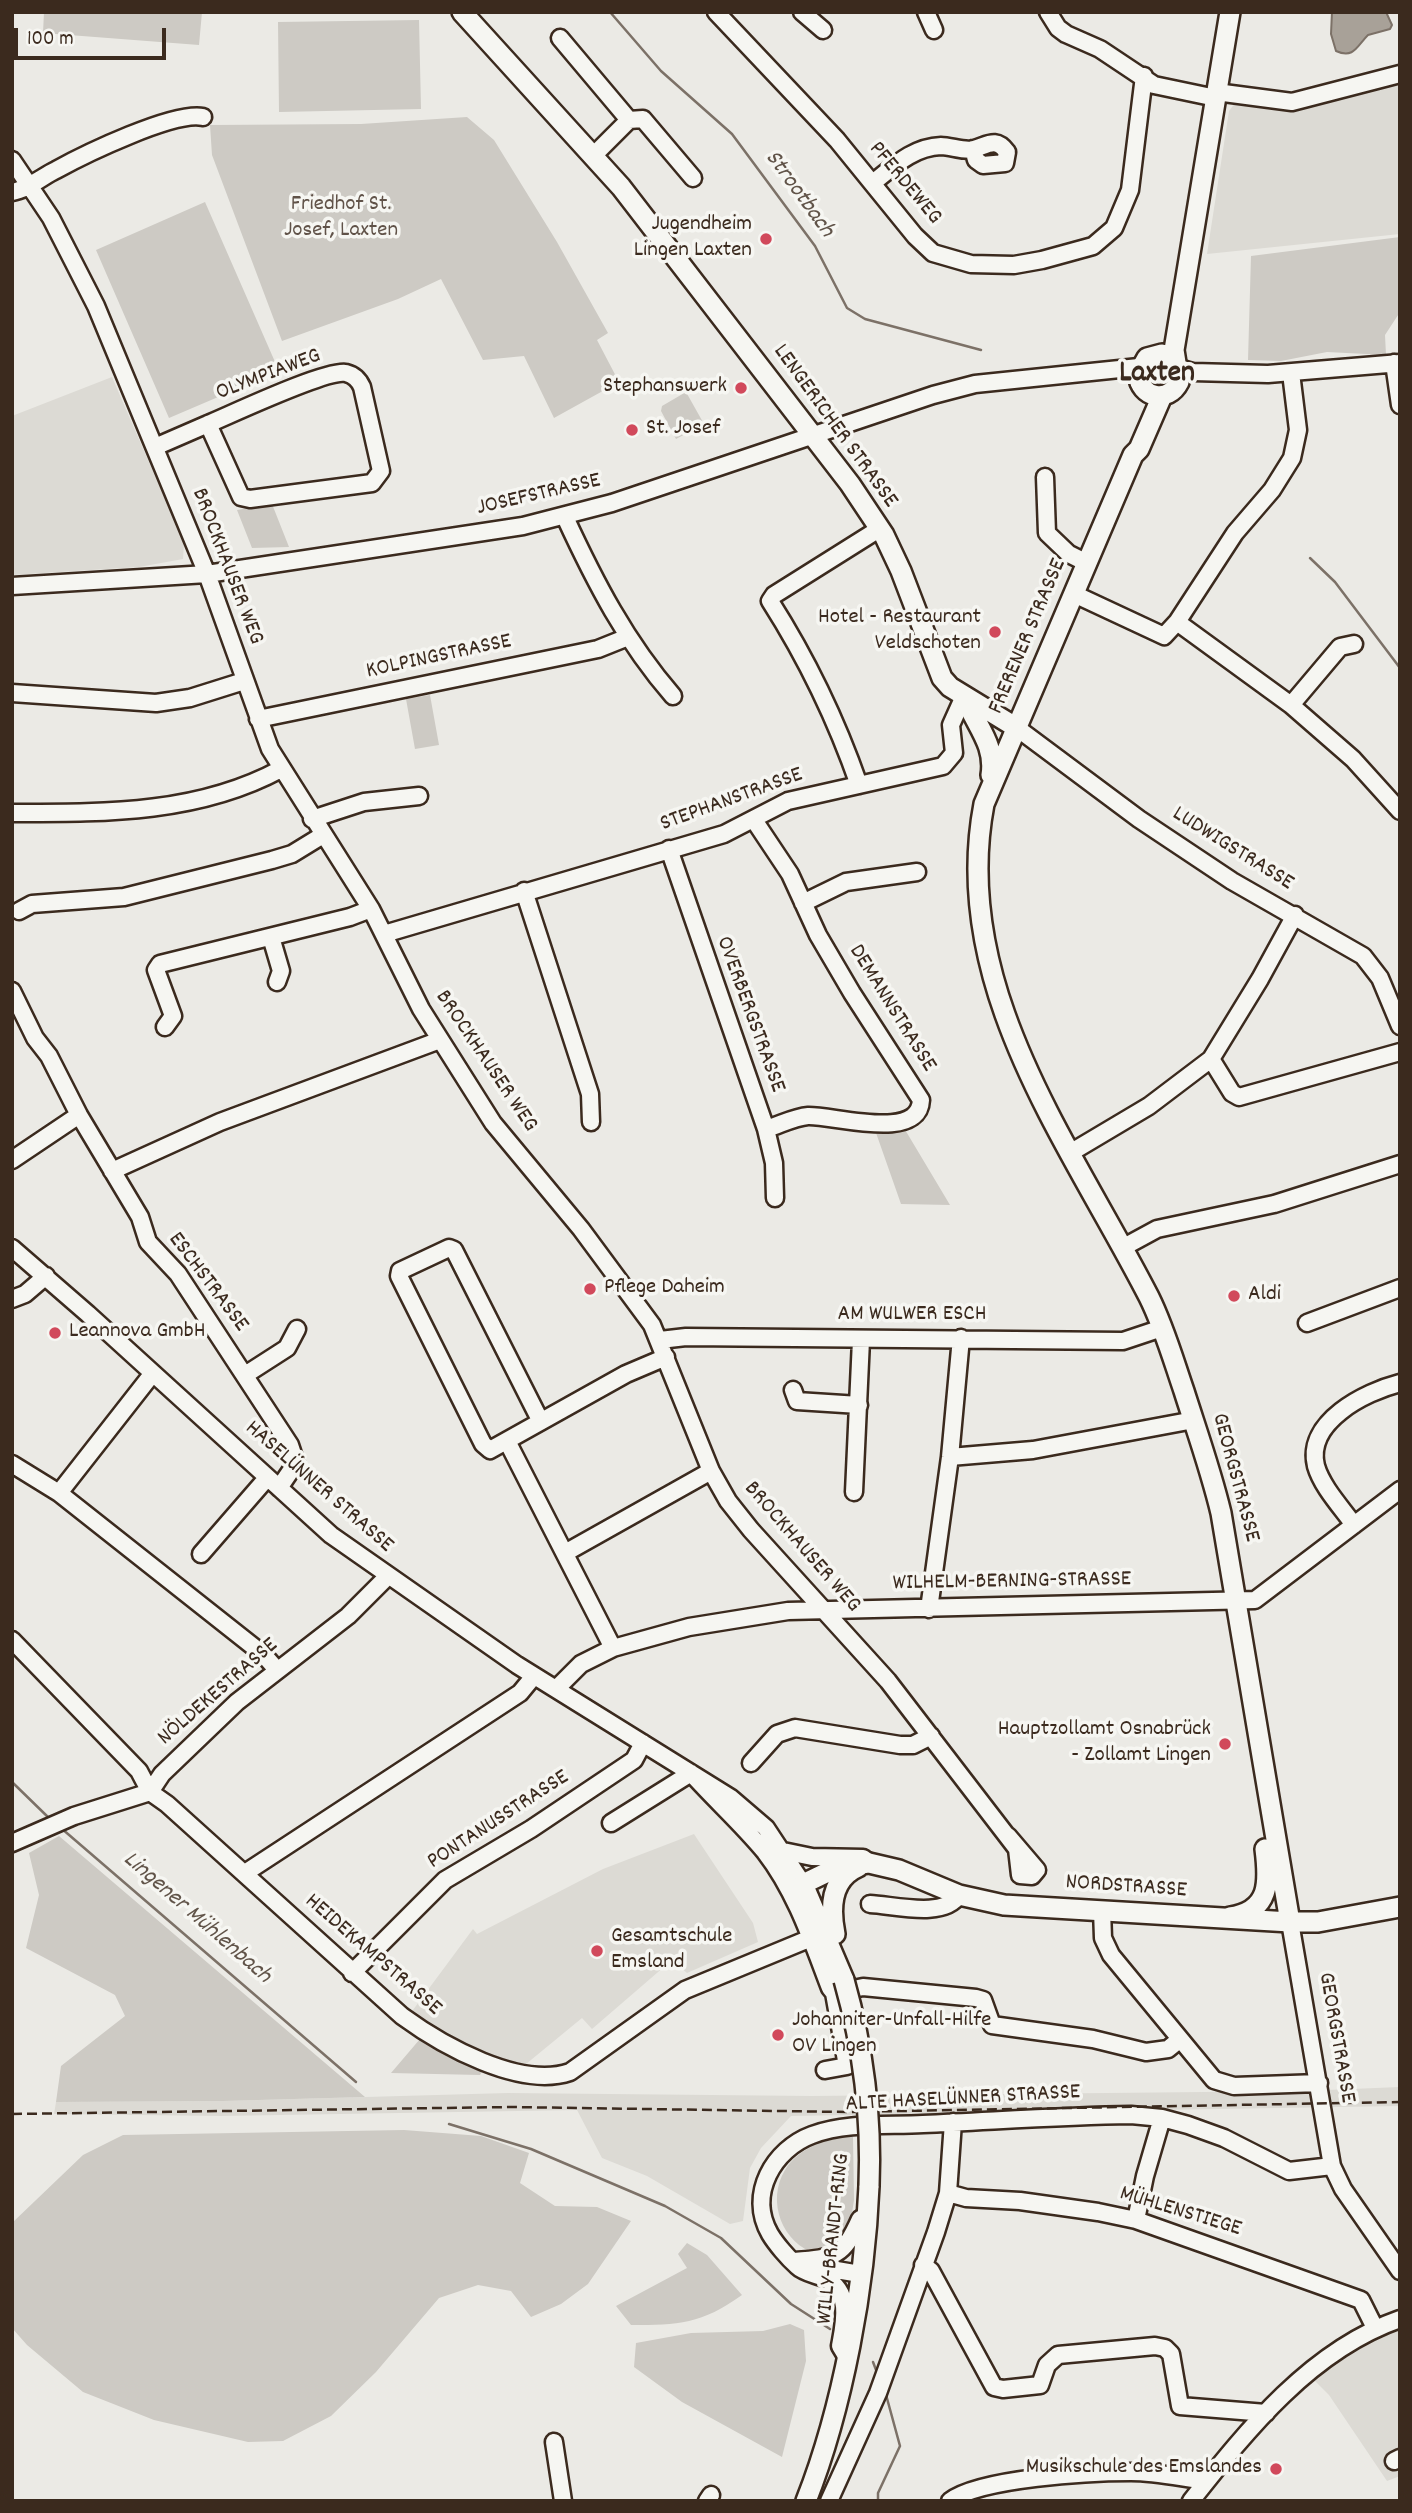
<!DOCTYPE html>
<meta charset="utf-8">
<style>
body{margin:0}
#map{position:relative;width:1412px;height:2513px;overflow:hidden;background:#ebeae5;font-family:Dekko,sans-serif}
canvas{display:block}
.frame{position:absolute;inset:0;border:14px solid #3b2a1e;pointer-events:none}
.scale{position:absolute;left:14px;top:28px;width:152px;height:32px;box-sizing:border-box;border:4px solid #3b2a1e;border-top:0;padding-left:9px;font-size:21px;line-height:24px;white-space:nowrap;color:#3b2a1e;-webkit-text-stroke:5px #f6f6f2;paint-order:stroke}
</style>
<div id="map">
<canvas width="1412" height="2513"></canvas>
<div class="frame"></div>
<div class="scale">100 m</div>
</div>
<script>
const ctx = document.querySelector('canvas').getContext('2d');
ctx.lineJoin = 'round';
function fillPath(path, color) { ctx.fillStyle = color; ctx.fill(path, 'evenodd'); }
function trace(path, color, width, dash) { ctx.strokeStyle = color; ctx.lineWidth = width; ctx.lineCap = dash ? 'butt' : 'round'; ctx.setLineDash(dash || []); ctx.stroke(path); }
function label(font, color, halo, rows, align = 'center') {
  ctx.font = font + ' Dekko,sans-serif'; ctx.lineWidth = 7; ctx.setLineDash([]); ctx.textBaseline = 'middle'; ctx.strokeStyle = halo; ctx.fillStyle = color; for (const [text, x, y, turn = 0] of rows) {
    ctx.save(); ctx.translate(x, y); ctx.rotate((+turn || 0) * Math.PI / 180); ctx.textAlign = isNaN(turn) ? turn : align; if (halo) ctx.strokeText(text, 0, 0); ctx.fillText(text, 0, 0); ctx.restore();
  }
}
fillPath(new Path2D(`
 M 1400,82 L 1400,234 L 1207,254 L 1229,111 L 1235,103 L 1284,108 Z
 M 112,377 L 184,543 L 183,559 L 139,567 L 12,575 L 12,416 Z
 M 694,1834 L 753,1923 L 758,1942 L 687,1973 L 672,1960 L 592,2029 L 582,2018 L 520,2069 L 437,2033 L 410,2014 L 473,1929 L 477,1934 L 603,1869 Z
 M 1400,2087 L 1400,2106 L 791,2116 L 761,2148 L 750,2168 L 743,2221 L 730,2224 L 647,2176 L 602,2158 L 577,2110 L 221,2116 L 54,2114 L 56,2102 L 223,2101 L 508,2093 L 812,2096 L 1303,2091 Z
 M 1400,2312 L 1400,2476 L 1387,2481 L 1329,2395 L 1309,2375 Z`), '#dcdad4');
fillPath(new Path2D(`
 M 44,12 L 202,12 L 199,45 L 43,33 Z
 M 419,20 L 421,109 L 279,112 L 278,22 Z
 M 467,117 L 494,140 L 557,242 L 608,333 L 597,340 L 619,382 L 554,418 L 524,356 L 483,360 L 441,279 L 398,299 L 282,341 L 212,155 L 210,125 L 361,124 Z
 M 205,202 L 279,371 L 169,418 L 96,250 Z
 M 1400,237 L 1400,312 L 1385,335 L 1386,355 L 1327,352 L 1281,361 L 1248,360 L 1251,256 Z
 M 686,392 L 704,424 L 676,439 L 661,411 L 662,406 Z
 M 272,504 L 289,547 L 252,548 L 237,510 Z
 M 430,695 L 439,745 L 415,749 L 406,699 Z
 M 904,1128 L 950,1205 L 901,1204 L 875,1130 Z
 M 59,1836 L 365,2097 L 223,2101 L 56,2102 L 61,2066 L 125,2016 L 115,1995 L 26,1948 L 39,1895 L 29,1853 Z
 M 420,2039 L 484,2068 L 480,2075 L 391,2073 Z
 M 404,2130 L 481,2136 L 529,2153 L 520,2183 L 555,2206 L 597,2207 L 631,2221 L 588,2284 L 561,2304 L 531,2317 L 511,2291 L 478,2285 L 439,2298 L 376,2372 L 331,2416 L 283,2441 L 248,2442 L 154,2420 L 83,2392 L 27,2345 L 12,2328 L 12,2223 L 83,2155 L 123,2135 Z
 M 853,2137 L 854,2200 L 848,2239 L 817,2254 C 782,2244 766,2201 785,2170 C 799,2147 828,2138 853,2137 Z
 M 687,2243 L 707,2255 L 742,2295 C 702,2324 678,2325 631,2325 L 616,2306 L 687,2268 L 678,2254 Z
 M 790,2324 L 804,2330 L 806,2361 L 782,2457 L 682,2402 L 634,2367 L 636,2343 L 691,2333 L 763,2331 Z`), '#cdcac4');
const water = new Path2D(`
 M 1332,12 L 1386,12 L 1392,25 L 1390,29 L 1368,35 C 1357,46 1354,59 1336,51 L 1331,34 Z`);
fillPath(water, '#a8a198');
trace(water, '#7c7167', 2);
trace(new Path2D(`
 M 610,12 L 661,71 L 732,134 L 815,246 L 847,308 L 865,319 L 981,350
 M 1310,558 L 1335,582 L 1400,668
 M 12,1782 L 50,1819
 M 61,1828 L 356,2082
 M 449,2124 L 531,2149 L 665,2206 L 721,2238 L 791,2304 L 830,2329
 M 873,2362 L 878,2375
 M 878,2501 L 878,2493 L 900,2446 L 885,2391`), '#7c7167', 2.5);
const minor = new Path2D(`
 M 716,12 L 837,140 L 915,236 L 933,253 L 971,264 L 1014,265 L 1042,260 L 1093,246 L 1114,228 L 1130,190 L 1144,76
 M 802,12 L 823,30
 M 926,12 L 934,30
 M 1048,12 L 1058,28 L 1066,34 L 1100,49 L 1154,85 L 1216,98
 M 560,38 L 629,120 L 594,155
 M 1216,92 L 1292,102 L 1400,74
 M 629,120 L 643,119 L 693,178
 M 12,160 L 51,218 L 96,306 L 207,574 L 270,749 L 371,909 L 421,1009 L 493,1123 L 581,1229 L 652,1325 L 711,1471 L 728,1501 L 751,1530 L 888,1681 L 1017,1849 L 1020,1875 L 1032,1876 L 1037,1870 L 1008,1836
 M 874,182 C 894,166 913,147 941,146 C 951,146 965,152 974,149 C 988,145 996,137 1007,152 L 1005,163 L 983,165 L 976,160 L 973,149
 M 12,192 C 27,190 43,176 56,170 C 85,154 174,111 203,117
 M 1394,363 L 1400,405
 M 1179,368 L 1193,372 L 1268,374 L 1400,363
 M 155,447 L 208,424 L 241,497 L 250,499 L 372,483 L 381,471 L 362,387 C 359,380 354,375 346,373 C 327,369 232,414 208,424
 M 1045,477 L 1047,533 L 1069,554 L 1087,563
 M 565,517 C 595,582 626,642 673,696
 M 12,586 L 207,574 L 523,526 L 612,503 L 933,395 L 975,384 L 1139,367
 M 1074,594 L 1164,636 L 1177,622 L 1291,705 L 1353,759 L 1400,811
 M 1177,622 L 1235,533 L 1272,490 L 1292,458 L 1298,430 L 1291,373
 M 12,693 L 156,703 L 190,698 L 244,681
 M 1291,705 L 1340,647 L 1354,644
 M 258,719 L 598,649 L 628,637
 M 1017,728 L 1139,819 L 1232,881 L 1363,956 L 1380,978 L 1400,1026
 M 859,785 C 836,719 807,659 770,601 L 774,595 L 879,529
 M 12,813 C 105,813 198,814 281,769
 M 312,819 L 364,802 L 419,796
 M 754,820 L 790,874 L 818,935 L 852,993 L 921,1100 C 919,1142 834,1115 808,1116 C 794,1117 780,1125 766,1129
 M 669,849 L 766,1129 L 774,1163 L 775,1198
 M 524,891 L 590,1094 L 591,1122
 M 803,903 L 846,882 L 917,872
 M 19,911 L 32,904 L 124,897 L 272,860 L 292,854 L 323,835
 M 384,934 L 724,834 L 788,801 L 943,766 L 954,753 L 951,725 L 964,696
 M 271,937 L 281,971 L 277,982
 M 12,991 L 35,1038 L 49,1056 L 79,1115 L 140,1217 L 148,1242 L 178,1274 L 290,1445 L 296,1463 L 279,1488
 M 165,1027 L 173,1016 L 156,970 L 160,964 L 350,917 L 371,909
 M 1211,1059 L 1232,1093 L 1239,1097 L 1400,1052
 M 1070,1153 L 1149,1106 L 1211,1059 L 1260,979 L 1295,915
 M 12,1160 L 79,1115
 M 112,1171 L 220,1122 L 440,1040
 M 12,1248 L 88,1314 L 331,1535 L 517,1665 L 731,1798 L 766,1828 L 803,1884
 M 1122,1248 L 1157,1229 L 1274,1204 L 1400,1164
 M 12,1299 L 25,1294 L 46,1276
 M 1307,1323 L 1400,1288
 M 660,1340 L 686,1337 L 1123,1341 L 1162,1328
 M 245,1375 L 287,1348 L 297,1329
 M 793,1390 L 797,1401 L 859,1405
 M 540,1420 L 454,1250 L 449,1248 L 400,1271 L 399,1276 L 483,1444 L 490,1450 L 626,1374 L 666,1357
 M 507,1441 L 613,1648
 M 950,1457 L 1033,1450 L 1194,1420
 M 12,1464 L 59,1493 L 264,1655 L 277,1670
 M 854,1492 L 861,1340
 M 59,1493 L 153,1373
 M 1354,1525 C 1342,1508 1322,1487 1316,1466 C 1305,1422 1365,1392 1400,1383
 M 565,1553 L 711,1471
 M 201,1554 L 267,1478
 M 929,1609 L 950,1457 L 961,1338
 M 12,1640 L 139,1771 L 150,1792 L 167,1804 L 402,2016 C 443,2046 520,2089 570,2072 L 685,1990 L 811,1938
 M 556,1689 L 581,1664 L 613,1648 L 689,1627 L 788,1611 L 1255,1600 L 1400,1490
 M 751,1763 L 777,1734 L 795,1728 L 900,1745 L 913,1745 L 931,1736
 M 611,1823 L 691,1773 C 715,1800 742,1824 765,1852 C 796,1892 812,1941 830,1988 L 834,1993 L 863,1987 L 976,1998 L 983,2000 L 992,2025 L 1093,2039 L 1146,2052 L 1168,2049 L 1179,2040
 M 12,1843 L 74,1816 L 150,1792 L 162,1774 L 237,1702 L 348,1616 L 387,1577
 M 783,1851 L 812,1857 L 863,1858 L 867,1861
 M 245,1873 L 520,1693 L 534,1676
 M 870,1904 C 894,1905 944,1919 959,1895
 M 1102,1910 L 1103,1938 L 1111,1955 L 1214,2080 L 1234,2086 L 1319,2083
 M 1290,1922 L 1332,2166 L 1343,2189 L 1400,2271
 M 352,1973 L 445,1880 L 531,1829 L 634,1760 L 643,1743
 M 825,2070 L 847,2066 L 834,1993
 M 948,2193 L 966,2198 L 1020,2201 L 1098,2212 L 1136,2220 L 1361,2300 L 1375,2328
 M 1136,2220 L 1145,2176 L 1162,2118
 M 794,2261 C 835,2258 843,2257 860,2219 L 867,2216
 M 923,2265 L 931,2271 L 994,2387 L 1003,2389 L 1040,2385 L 1047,2365 L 1058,2355 L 1155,2346 L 1165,2348 L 1171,2354 L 1180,2406 L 1266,2413
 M 813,2266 L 860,2274
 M 846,2356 L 840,2346 C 844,2324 852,2292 826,2279 C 818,2275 804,2273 797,2266 C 788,2258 776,2244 770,2234 C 747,2194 774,2149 812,2135 C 846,2122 888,2126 923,2124 C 993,2121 1062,2116 1131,2115 L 1162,2118 L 1188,2125 L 1224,2138 L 1289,2171 L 1332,2166
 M 554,2442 L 563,2501
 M 1394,2461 L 1400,2458
 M 707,2501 L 711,2495
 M 829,2501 L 878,2393 L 936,2232 L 948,2193 L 953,2122
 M 950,2501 C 980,2478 1091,2472 1131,2472 C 1156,2472 1182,2478 1207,2481
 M 1191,2501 C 1248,2429 1311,2350 1400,2319`);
const major = new Path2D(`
 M 462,12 L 621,187 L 850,484 L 884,535 L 901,571 L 942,678 L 950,687 L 1017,728
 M 1176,363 L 1162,354 L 1147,358 L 1138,374 C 1140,398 1168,404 1179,382 L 1174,350 L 1230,12
 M 1162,396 L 1139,449 L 1133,455 L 984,804 C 949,987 1070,1143 1149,1297 C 1164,1327 1173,1359 1184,1391 C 1197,1432 1211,1471 1221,1513 L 1290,1922
 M 965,697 C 975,725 996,744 991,775
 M 1230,1917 C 1271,1911 1269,1881 1265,1849
 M 835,1934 C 830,1909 830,1879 858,1867
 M 844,1980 L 803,1884 L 834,1869 L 869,1863 L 899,1870 L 959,1895 L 1004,1905 L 1290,1922 L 1318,1922 L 1400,1907
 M 806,2501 C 843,2407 865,2286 869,2186`);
trace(minor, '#3b2a1e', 21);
trace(major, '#3b2a1e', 24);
trace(minor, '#f6f6f2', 16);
trace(major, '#f6f6f2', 19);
trace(new Path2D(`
 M 12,2114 L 511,2107 L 847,2112 L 1400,2102`), '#3b2a1e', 2.5, [10, 5]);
const majorBridge = new Path2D(`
 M 844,1980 C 863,2047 872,2115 869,2186`);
trace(majorBridge, '#3b2a1e', 24, []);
trace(majorBridge, '#f6f6f2', 19);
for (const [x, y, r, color] of [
 [766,239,7,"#d1495b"],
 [741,388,7,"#d1495b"],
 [632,430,7,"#d1495b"],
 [995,632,7,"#d1495b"],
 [590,1289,7,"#d1495b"],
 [1234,1296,7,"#d1495b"],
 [55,1333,7,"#d1495b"],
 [1225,1744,7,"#d1495b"],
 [597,1951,7,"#d1495b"],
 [778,2035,7,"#d1495b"],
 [1276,2469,7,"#d1495b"]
]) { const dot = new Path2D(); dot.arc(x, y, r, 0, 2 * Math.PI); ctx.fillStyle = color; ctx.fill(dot); trace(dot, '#f6f6f2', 2.5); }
label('23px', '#3b2a1e', '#f6f6f2', [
 ["PFERDEWEG",904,184,50],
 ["OLYMPIAWEG",269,376,-21],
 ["LENGERICHER STRASSE",834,427,54],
 ["JOSEFSTRASSE",539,496,-13],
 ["BROCKHAUSER WEG",226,567,69],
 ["FRERENER STRASSE",1029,637,-67],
 ["KOLPINGSTRASSE",439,658,-12],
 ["STEPHANSTRASSE",732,801,-20],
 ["LUDWIGSTRASSE",1232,850,32],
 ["DEMANNSTRASSE",891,1009,58],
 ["OVERBERGSTRASSE",749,1015,70],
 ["BROCKHAUSER WEG",485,1062,56],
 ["ESCHSTRASSE",207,1283,53],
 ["AM WULWER ESCH",912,1316],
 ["GEORGSTRASSE",1234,1478,75],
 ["HASELÜNNER STRASSE",318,1488,41],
 ["BROCKHAUSER WEG",801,1548,49],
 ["WILHELM-BERNING-STRASSE",1012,1583,-1],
 ["NÖLDEKESTRASSE",219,1693,-41],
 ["PONTANUSSTRASSE",499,1821,-33],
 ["NORDSTRASSE",1126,1888,4],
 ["HEIDEKAMPSTRASSE",372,1956,41],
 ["GEORGSTRASSE",1335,2038,80],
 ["ALTE HASELÜNNER STRASSE",963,2100,-3],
 ["MÜHLENSTIEGE",1180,2213,17],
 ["WILLY-BRANDT-RING",835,2239,-84]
]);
label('23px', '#605248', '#f6f6f2', [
 ["Friedhof St.",341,206],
 ["Josef, Laxten",341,232]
]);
label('23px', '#3b2a1e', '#f6f6f2', [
 ["Jugendheim",752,226,"right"],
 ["Lingen Laxten",752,252,"right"],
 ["Stephanswerk",727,388,"right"],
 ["St. Josef",646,430],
 ["Hotel - Restaurant",981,619,"right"],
 ["Veldschoten",981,645,"right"],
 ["Pflege Daheim",604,1289],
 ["Aldi",1248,1296],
 ["Leannova GmbH",69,1333],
 ["Hauptzollamt Osnabrück",1211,1731,"right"],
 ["- Zollamt Lingen",1211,1757,"right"],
 ["Gesamtschule",611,1938],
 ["Emsland",611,1964],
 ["Johanniter-Unfall-Hilfe",792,2022],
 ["OV Lingen",792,2048],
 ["Musikschule des Emslandes",1262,2469,"right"]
], 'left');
label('italic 24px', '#615449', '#f6f6f2', [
 ["Strootbach",798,195,54],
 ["Lingener Mühlenbach",196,1919,41]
]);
label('bold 30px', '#3b2a1e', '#f6f6f2', [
 ["Laxten",1157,376]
]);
</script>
